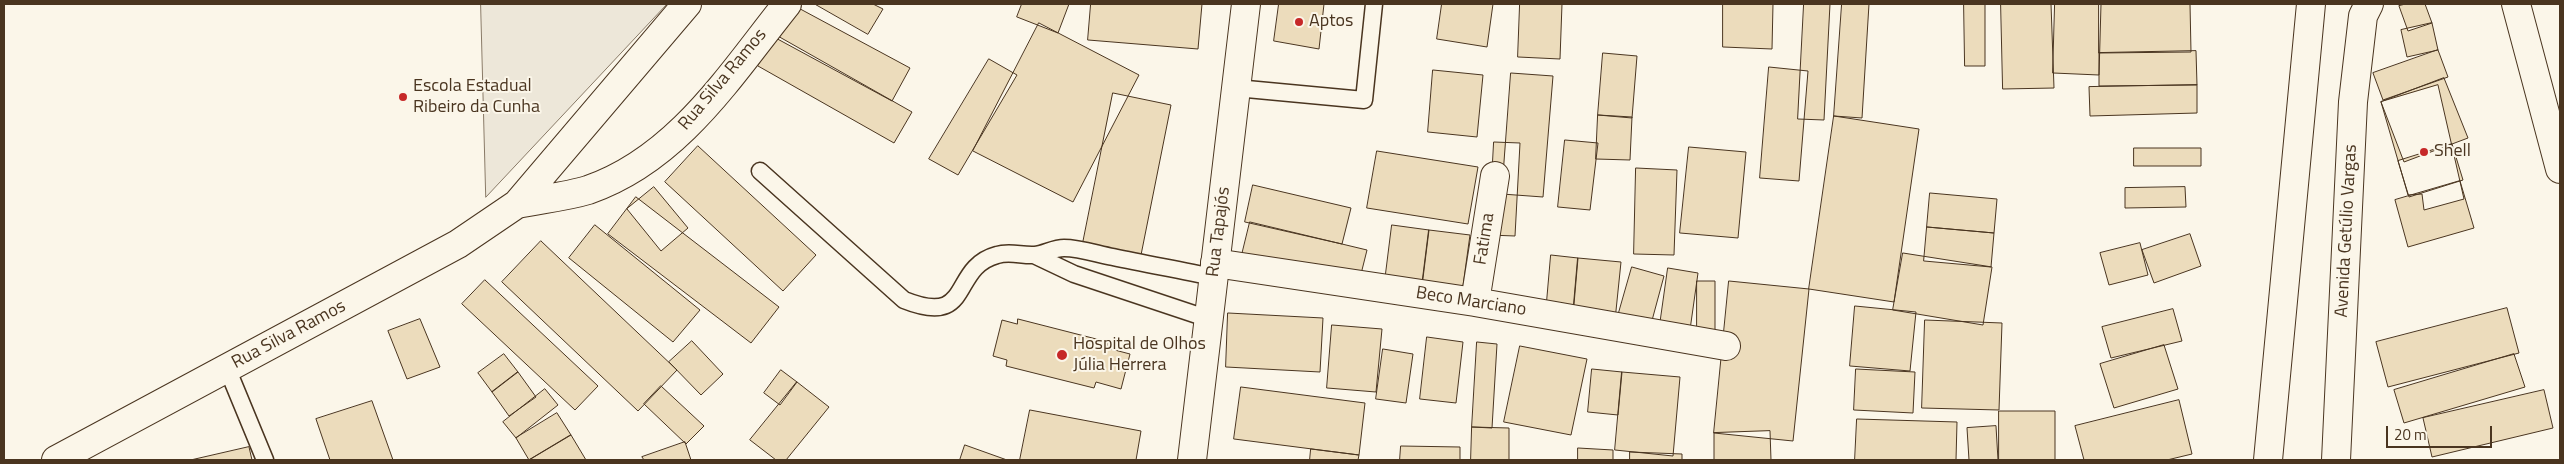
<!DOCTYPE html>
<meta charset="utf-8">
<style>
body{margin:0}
#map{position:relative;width:2564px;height:464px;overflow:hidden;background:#fbf6e9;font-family:"Titillium Web",sans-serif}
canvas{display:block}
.frame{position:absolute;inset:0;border:5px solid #4a3520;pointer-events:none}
.scale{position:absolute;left:2386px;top:426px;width:106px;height:22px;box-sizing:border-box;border:2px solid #4a3520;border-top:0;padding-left:6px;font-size:15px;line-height:18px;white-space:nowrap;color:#4a3520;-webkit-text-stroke:4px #fbf6e9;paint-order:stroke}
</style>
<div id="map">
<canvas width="2564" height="464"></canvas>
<div class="frame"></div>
<div class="scale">20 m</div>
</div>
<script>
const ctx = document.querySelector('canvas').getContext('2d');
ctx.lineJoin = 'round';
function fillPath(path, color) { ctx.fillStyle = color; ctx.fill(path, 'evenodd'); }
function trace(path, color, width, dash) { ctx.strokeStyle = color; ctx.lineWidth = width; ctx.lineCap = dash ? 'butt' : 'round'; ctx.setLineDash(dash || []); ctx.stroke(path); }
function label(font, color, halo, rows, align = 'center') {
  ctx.font = font + ' "Titillium Web",sans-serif'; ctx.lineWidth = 4; ctx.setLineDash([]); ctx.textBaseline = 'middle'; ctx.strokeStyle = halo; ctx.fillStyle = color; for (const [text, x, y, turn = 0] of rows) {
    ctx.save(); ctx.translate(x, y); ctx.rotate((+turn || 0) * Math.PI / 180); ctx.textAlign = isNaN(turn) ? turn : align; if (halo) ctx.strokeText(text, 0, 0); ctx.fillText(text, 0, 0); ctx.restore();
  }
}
const parking = new Path2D(`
 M 481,4 L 667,4 L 486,197 Z`);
fillPath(parking, '#ede7d9');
trace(parking, '#887966', 1);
const building = new Path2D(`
 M 791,4 L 910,68 L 892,101 L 772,36 Z
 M 815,4 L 873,4 L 883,9 L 868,34 Z
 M 1022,4 L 1069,4 L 1058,33 L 1017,17 Z
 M 1091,4 L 1202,4 L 1198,49 L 1088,40 Z
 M 1279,4 L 1324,4 L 1319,49 L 1274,41 Z
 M 1442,4 L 1493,4 L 1487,47 L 1437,39 Z
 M 1520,4 L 1562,4 L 1560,59 L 1518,57 Z
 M 1723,4 L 1773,4 L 1772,49 L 1723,47 Z
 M 1804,4 L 1830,4 L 1824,120 L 1798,119 Z
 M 1842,4 L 1869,4 L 1862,118 L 1834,116 Z
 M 1964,4 L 1985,4 L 1985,66 L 1965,66 Z
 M 2001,4 L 2051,4 L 2054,88 L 2003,89 Z
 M 2055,4 L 2101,4 L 2099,75 L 2053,73 Z
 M 2099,4 L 2190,4 L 2191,52 L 2099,53 Z
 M 2406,4 L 2425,4 L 2432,23 L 2408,31 L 2399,6 Z
 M 1039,23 L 1139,75 L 1073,202 L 973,151 Z
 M 2432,23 L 2438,50 L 2407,57 L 2401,30 Z
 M 776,35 L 912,112 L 894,143 L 758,66 Z
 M 2438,50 L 2448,77 L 2383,100 L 2373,73 Z
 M 2196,51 L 2197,85 L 2099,86 L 2099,53 Z
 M 1603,53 L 1637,56 L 1632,118 L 1598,115 Z
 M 989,59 L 1017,75 L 958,175 L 929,159 Z
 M 1769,67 L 1808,71 L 1799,181 L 1760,178 Z
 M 1433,70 L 1483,75 L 1477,137 L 1428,132 Z
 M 1511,73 L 1553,76 L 1543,197 L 1502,194 Z
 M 2444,78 L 2468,138 L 2404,162 L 2381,102 Z
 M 2197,85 L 2197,113 L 2090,116 L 2089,87 Z
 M 2438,85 L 2464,199 L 2424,210 L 2422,194 L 2408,195 L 2381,102 Z
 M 1113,93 L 1171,105 L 1141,255 L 1083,243 Z
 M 1598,115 L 1632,117 L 1630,160 L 1596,159 Z
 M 1834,116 L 1919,129 L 1894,302 L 1809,289 Z
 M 1565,140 L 1598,143 L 1590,210 L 1558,207 Z
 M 1494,142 L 1520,143 L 1515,236 L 1489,235 Z
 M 2452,144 L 2463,180 L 2409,197 L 2398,161 Z
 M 698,146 L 816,255 L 783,291 L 665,182 Z
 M 1689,147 L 1746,152 L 1738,238 L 1680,233 Z
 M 2134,148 L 2201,148 L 2201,166 L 2134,166 Z
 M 1377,151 L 1478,167 L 1468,224 L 1367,208 Z
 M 1636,168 L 1677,170 L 1674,255 L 1634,254 Z
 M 2460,181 L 2474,228 L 2408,247 L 2395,200 Z
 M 1253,185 L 1351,208 L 1342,244 L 1245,222 Z
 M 654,187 L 688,228 L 661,251 L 627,209 Z
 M 2185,187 L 2186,207 L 2125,208 L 2125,188 Z
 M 1930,193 L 1997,199 L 1994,233 L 1927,227 Z
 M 636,197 L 779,307 L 751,343 L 608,234 Z
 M 1250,222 L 1367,250 L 1356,294 L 1239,267 Z
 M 595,225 L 700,310 L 673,342 L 569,258 Z
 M 1392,225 L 1429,230 L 1420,302 L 1383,297 Z
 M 1927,227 L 1994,233 L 1991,267 L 1924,261 Z
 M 1429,230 L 1470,235 L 1460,307 L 1420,302 Z
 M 2190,234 L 2201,266 L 2154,283 L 2142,250 Z
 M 541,241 L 677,370 L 638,411 L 502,282 Z
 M 2140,243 L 2148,275 L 2109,285 L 2100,253 Z
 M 1903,253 L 1992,267 L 1983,325 L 1893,310 Z
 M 1551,255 L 1578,258 L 1572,327 L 1545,324 Z
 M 1578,258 L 1621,262 L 1614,330 L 1572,327 Z
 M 1632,267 L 1664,276 L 1647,339 L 1614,330 Z
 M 1668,268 L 1698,273 L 1688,344 L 1658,339 Z
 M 485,280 L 598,386 L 575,410 L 462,304 Z
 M 1697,281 L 1715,281 L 1715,342 L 1697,342 Z
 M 1729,281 L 1809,289 L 1793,441 L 1714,433 Z
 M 1855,306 L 1916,312 L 1910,371 L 1850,366 Z
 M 2507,308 L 2519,353 L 2388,387 L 2376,342 Z
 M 2173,309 L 2182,341 L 2111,358 L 2102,327 Z
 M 1228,313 L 1323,318 L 1320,372 L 1226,367 Z
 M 420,319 L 440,367 L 407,379 L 388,331 Z
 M 1018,319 L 1108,342 L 1107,348 L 1130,354 L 1121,389 L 1096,382 L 1094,388 L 1006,366 L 1007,360 L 993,356 L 1002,320 L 1017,324 Z
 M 1925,320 L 2002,323 L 1999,410 L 1922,408 Z
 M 1332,325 L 1382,329 L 1376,392 L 1327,388 Z
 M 1427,337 L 1463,342 L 1456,403 L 1420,399 Z
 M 692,341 L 723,374 L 701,395 L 669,362 Z
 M 1477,342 L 1497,344 L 1492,428 L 1472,427 Z
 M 2164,345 L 2178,389 L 2114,408 L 2100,364 Z
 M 1520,346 L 1587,359 L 1571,435 L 1504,422 Z
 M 1383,349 L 1413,354 L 1406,403 L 1376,399 Z
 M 504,354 L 518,372 L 492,392 L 478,373 Z
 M 2514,354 L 2525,387 L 2404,423 L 2394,390 Z
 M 1592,369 L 1622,372 L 1618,415 L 1588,412 Z
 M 1856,369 L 1915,372 L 1913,413 L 1854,410 Z
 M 781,370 L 797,382 L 780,405 L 764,393 Z
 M 518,372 L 536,397 L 509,416 L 492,392 Z
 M 1622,372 L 1680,377 L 1673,456 L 1615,450 Z
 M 797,382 L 829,407 L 786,460 L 776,460 L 750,440 Z
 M 661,386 L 704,426 L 686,444 L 644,404 Z
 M 1241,387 L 1365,403 L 1359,455 L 1234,439 Z
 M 545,389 L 558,405 L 516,438 L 503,422 Z
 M 2544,390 L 2553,428 L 2432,457 L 2423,418 Z
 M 2179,400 L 2192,454 L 2167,460 L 2084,460 L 2075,426 Z
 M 372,401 L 393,460 L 330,460 L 316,419 Z
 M 1030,410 L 1141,431 L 1136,460 L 1020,460 Z
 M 1999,411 L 2055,411 L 2055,460 L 1999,460 Z
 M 557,413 L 571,435 L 529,460 L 516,438 Z
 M 1857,419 L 1957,422 L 1956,460 L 1855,460 Z
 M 1996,426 L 1998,460 L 1969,460 L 1967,428 Z
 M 1472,427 L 1509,428 L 1509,460 L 1471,460 Z
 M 1770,431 L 1771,460 L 1714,460 L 1714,433 Z
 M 571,435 L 586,460 L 529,460 Z
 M 685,442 L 691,460 L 644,460 L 642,457 Z
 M 965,445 L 1007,460 L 960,460 Z
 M 1401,446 L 1460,447 L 1460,460 L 1400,460 Z
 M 249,447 L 252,460 L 191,460 Z
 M 1578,448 L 1613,450 L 1613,460 L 1578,460 Z
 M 1311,449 L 1359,455 L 1358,460 L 1310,460 Z
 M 1630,452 L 1682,454 L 1682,460 L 1630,460 Z`);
fillPath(building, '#ecdcbc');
trace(building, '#4a3520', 1);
const service = new Path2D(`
 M 1236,88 L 1364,100 L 1374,4
 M 760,171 L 904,300 C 974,328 949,268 997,255 C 1010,251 1022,256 1035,255 C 1044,254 1054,248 1064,248 C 1080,248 1097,254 1113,257 C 1146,264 1180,270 1213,277
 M 1034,255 L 1074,274 L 1209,319
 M 227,368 L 265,460`);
const minor = new Path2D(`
 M 517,204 C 540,199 565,197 588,190 C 678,159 730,75 787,4
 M 1215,263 L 1475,302 L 1726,346
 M 1475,302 L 1495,176
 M 56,460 L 458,244 L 517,204 L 687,4`);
const tertiary = new Path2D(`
 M 1192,460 L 1246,4`);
const secondary = new Path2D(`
 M 2516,4 L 2560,169
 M 2268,460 L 2311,4
 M 2336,460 L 2353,102 L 2363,16 L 2369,4`);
trace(service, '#4a3520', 19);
trace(minor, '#4a3520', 30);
trace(tertiary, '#4a3520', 30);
trace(secondary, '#4a3520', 30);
trace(service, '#fbf6e9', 16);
trace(minor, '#fbf6e9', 28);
trace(tertiary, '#fbf6e9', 28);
trace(secondary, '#fbf6e9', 28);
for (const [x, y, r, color] of [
 [1299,22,5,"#c62828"],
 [403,97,5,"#c62828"],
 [2424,152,5,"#c62828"],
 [1062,355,6,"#c62828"]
]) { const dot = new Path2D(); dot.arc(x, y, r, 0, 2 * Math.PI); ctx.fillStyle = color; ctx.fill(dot); trace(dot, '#fbf6e9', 2); }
label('18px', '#4a3520', '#fbf6e9', [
 ["Aptos",1309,22],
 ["Escola Estadual",413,87],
 ["Ribeiro da Cunha",413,108],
 ["Shell",2434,152],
 ["Hospital de Olhos",1073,345],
 ["Júlia Herrera",1073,366]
], 'left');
label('18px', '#4a3520', '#fbf6e9', [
 ["Rua Silva Ramos",723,80,-50],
 ["Avenida Getúlio Vargas",2347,231,-87],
 ["Rua Tapajós",1219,232,-83],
 ["Fatima",1485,239,-81],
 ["Beco Marciano",1471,302,9],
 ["Rua Silva Ramos",289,335,-28]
]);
</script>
